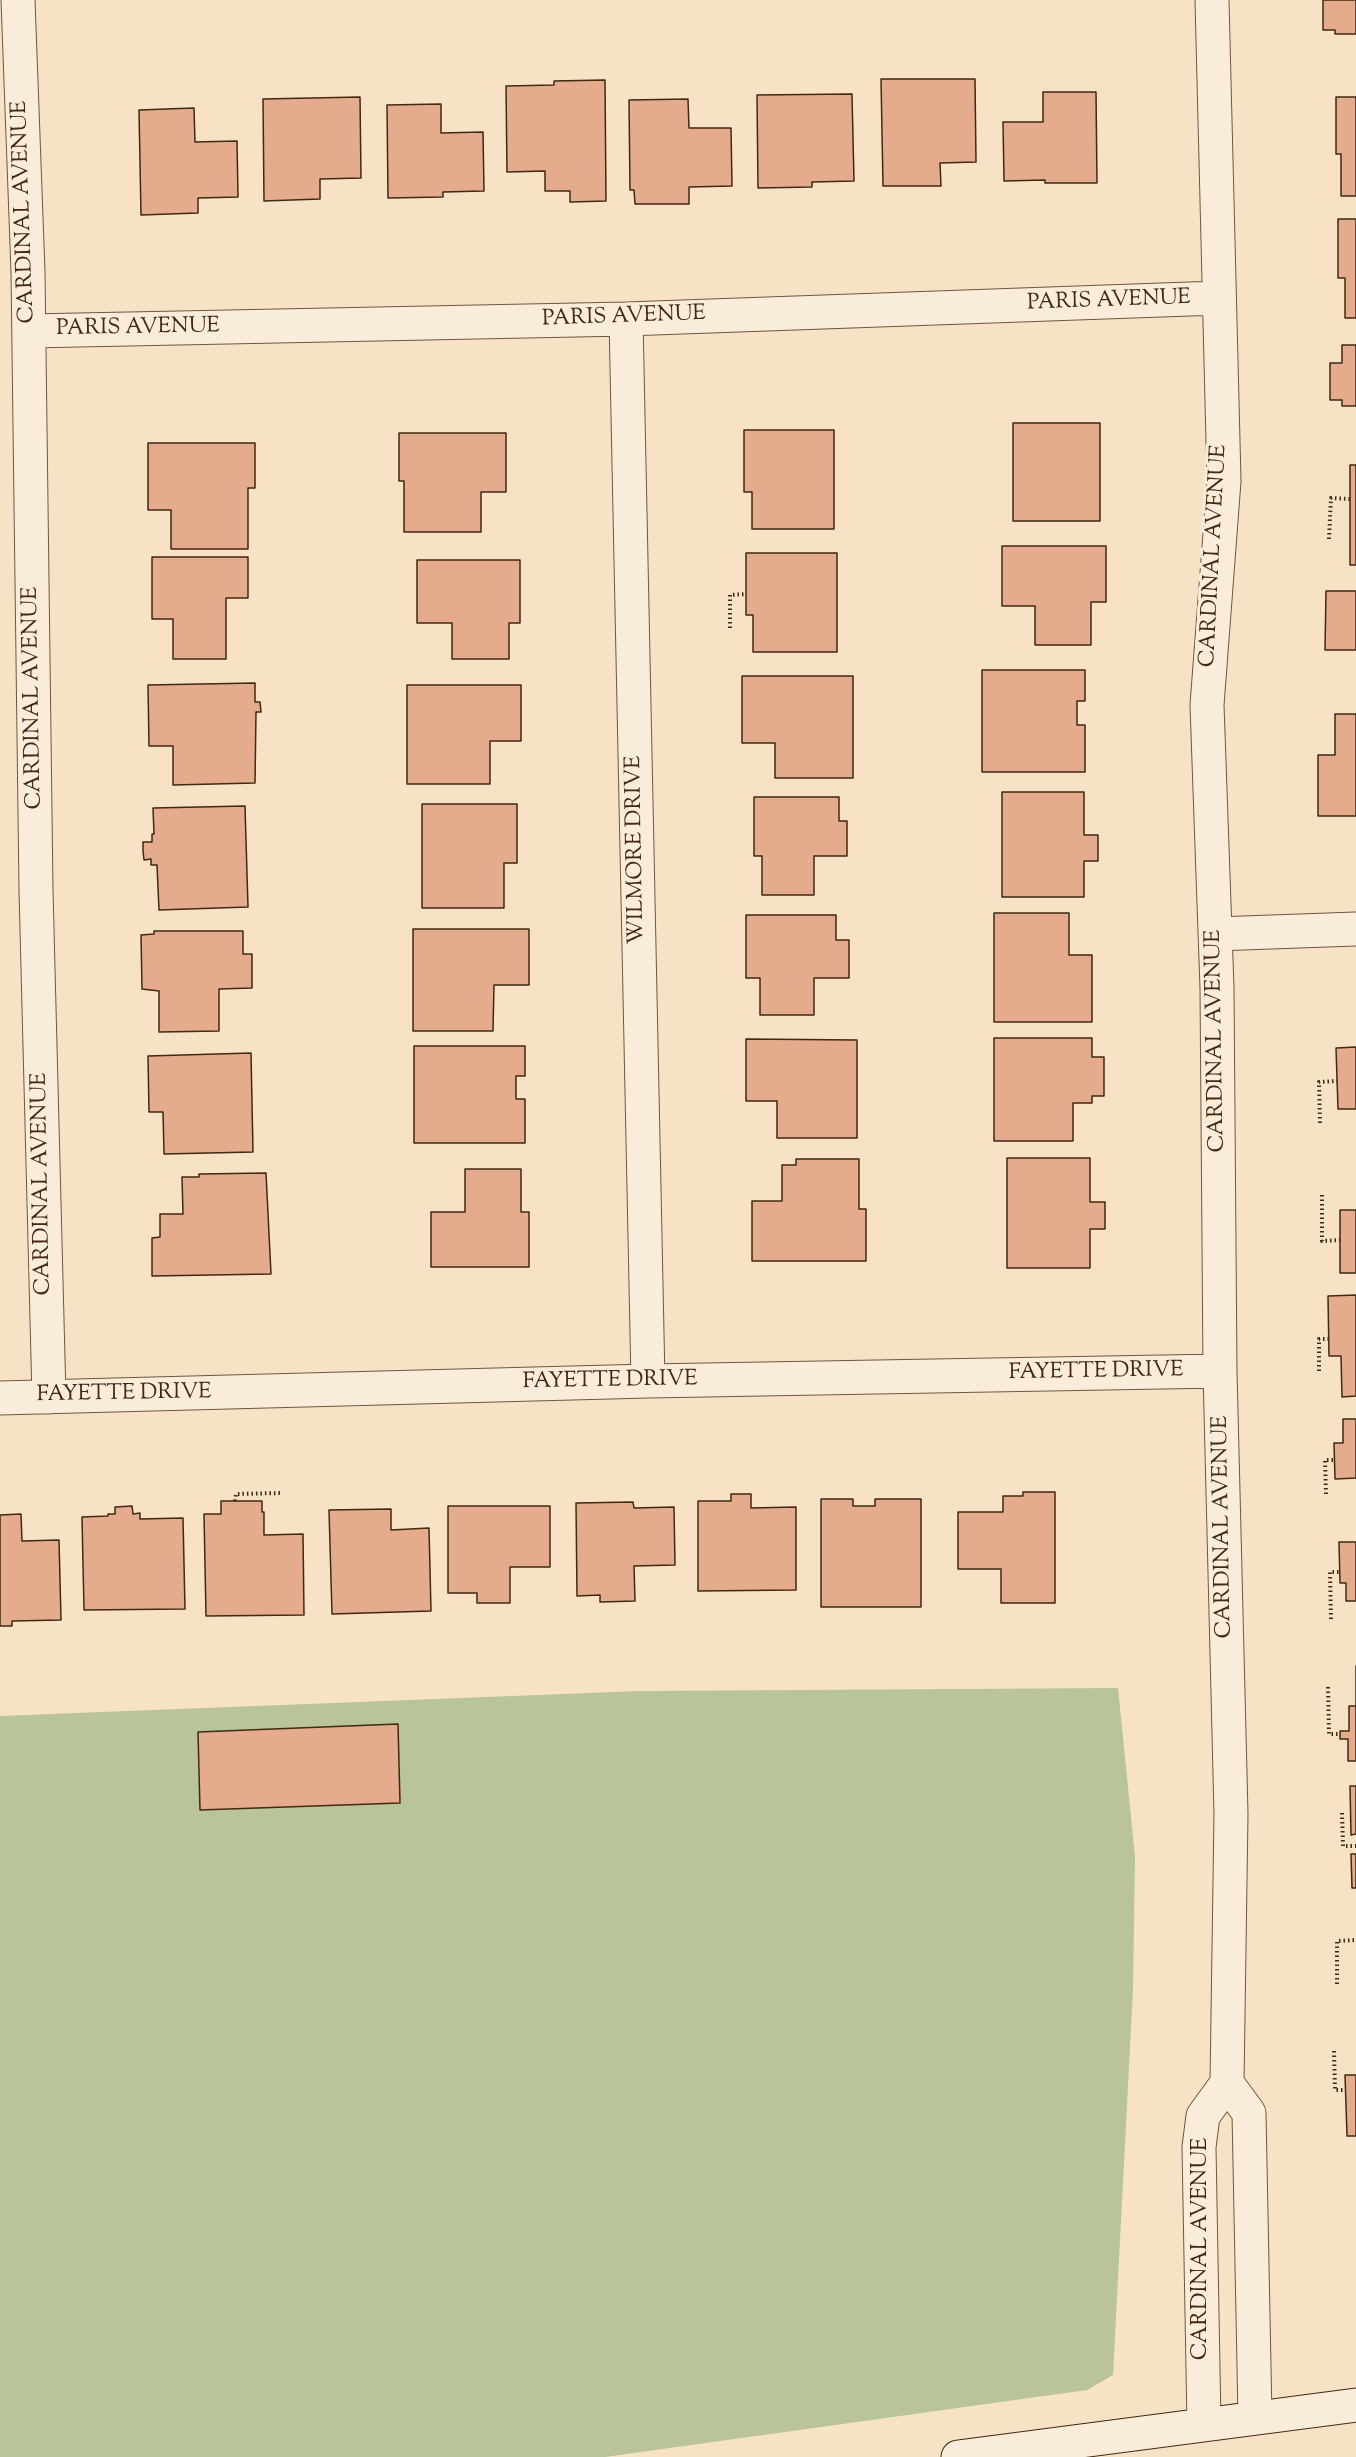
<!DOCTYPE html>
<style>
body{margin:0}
canvas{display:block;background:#f7e2c6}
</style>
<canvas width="1356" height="2457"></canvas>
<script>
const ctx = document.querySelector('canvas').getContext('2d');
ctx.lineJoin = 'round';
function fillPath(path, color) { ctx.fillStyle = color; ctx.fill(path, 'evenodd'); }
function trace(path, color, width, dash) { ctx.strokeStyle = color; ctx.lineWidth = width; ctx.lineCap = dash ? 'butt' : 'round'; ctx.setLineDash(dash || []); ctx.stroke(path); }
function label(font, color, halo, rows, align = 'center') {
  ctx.font = font + ' "Sorts Mill Goudy",serif'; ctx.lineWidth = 6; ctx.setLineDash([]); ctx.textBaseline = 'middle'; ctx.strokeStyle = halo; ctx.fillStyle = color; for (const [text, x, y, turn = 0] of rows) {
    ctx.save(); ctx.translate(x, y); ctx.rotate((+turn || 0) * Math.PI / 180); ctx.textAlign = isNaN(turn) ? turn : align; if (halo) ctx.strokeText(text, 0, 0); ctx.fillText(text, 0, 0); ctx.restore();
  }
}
fillPath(new Path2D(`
 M 1118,1688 L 1135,1857 L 1133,1989 L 1113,2375 L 1087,2390 L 605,2457 L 0,2457 L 0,1716 L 640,1691 Z`), '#b9c498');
const building = new Path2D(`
 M 1323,0 L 1356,0 L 1356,34 L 1335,34 L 1335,30 L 1323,30 Z
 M 881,79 L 975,79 L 976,162 L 940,163 L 941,186 L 883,186 Z
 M 605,80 L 606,201 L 570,202 L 570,191 L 545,191 L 545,171 L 507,172 L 506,86 L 554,85 L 554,81 Z
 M 1043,92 L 1096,92 L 1097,183 L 1045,183 L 1045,180 L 1004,181 L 1003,122 L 1043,122 Z
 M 852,94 L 854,181 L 812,182 L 812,187 L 758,188 L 757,95 Z
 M 360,97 L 361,178 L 320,179 L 320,199 L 264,201 L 263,99 Z
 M 1336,97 L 1356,97 L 1356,196 L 1341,196 L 1341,154 L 1336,154 Z
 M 688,99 L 689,128 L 731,128 L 732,186 L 689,187 L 689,204 L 635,204 L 634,190 L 630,190 L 629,100 Z
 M 441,104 L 441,133 L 483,132 L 484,191 L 443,192 L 443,197 L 388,198 L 387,105 Z
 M 194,108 L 195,142 L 237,141 L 238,197 L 198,198 L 198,213 L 141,215 L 139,110 Z
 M 1338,219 L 1356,219 L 1356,318 L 1345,318 L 1345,278 L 1338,278 Z
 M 1342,345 L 1356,345 L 1356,406 L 1342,406 L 1342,400 L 1330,400 L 1330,363 L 1342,363 Z
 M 1013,423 L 1100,423 L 1100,521 L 1013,521 Z
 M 744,430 L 834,430 L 834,529 L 752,529 L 752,492 L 744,492 Z
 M 399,433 L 506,433 L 506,492 L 481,492 L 481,532 L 404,532 L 404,481 L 399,481 Z
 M 148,443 L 255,443 L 255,488 L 248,488 L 248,549 L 171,549 L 171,510 L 148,510 Z
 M 1350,465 L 1356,465 L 1356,565 L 1350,565 Z
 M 1002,546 L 1106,546 L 1106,602 L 1091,602 L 1091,645 L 1035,645 L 1035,606 L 1002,606 Z
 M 746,553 L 837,553 L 837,652 L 753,652 L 753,615 L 746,615 Z
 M 152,557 L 248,557 L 248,598 L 226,598 L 226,659 L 173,659 L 173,619 L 152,619 Z
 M 417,560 L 520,560 L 520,623 L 509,623 L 509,659 L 452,659 L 452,623 L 417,623 Z
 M 1326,591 L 1356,591 L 1356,650 L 1325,650 Z
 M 982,670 L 1085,670 L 1085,701 L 1077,701 L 1077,725 L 1085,725 L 1085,772 L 982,772 Z
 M 742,676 L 853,676 L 853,778 L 775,778 L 775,743 L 742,743 Z
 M 255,683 L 255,702 L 260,702 L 261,712 L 256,712 L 255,783 L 173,785 L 173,746 L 149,746 L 148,685 Z
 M 407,685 L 521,685 L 521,741 L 490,741 L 490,784 L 407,784 Z
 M 1335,714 L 1356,714 L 1356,816 L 1318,816 L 1318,755 L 1335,755 Z
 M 1002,792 L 1084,792 L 1084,835 L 1098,835 L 1098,861 L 1084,861 L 1084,897 L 1002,897 Z
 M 754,797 L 839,797 L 839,821 L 847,821 L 847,856 L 814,856 L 814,895 L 762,895 L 762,856 L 754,856 Z
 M 422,804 L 517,804 L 517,863 L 504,863 L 504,908 L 422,908 Z
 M 245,806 L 248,907 L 159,910 L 157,865 L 151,865 L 151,859 L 144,860 L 143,851 L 143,842 L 152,842 L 152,834 L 154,834 L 153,808 Z
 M 994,913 L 1069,913 L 1069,955 L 1092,955 L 1092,1022 L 994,1022 Z
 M 746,915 L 836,915 L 836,940 L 849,940 L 849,978 L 814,978 L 814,1015 L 760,1015 L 760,978 L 746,978 Z
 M 413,929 L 529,929 L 529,985 L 494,985 L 493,1031 L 413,1031 Z
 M 154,931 L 243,931 L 243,954 L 252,954 L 252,988 L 219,989 L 219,1031 L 159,1032 L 159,991 L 142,989 L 141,935 L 154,934 Z
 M 994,1038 L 1092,1038 L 1092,1057 L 1104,1057 L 1104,1096 L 1092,1096 L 1092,1103 L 1073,1103 L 1073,1141 L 994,1141 Z
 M 746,1039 L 857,1040 L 857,1138 L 777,1138 L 777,1101 L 746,1101 Z
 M 414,1046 L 525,1046 L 525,1076 L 516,1076 L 516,1099 L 525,1099 L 525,1143 L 414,1143 Z
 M 1356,1047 L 1356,1109 L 1338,1109 L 1336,1048 Z
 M 251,1053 L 253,1152 L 164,1154 L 163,1112 L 149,1112 L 148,1056 Z
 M 1007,1158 L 1090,1158 L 1090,1202 L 1105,1202 L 1105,1229 L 1090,1229 L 1090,1268 L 1007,1268 Z
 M 796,1159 L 859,1159 L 859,1209 L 866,1209 L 866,1261 L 752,1261 L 752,1201 L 782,1201 L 782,1165 L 796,1165 Z
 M 465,1169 L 521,1169 L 521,1212 L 529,1212 L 529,1267 L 431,1267 L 431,1212 L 465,1212 Z
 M 266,1173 L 271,1274 L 152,1276 L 152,1238 L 160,1237 L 160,1214 L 183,1214 L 182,1177 L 199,1177 L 199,1174 Z
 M 1340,1210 L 1356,1210 L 1356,1273 L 1340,1273 Z
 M 1356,1295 L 1356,1396 L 1342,1397 L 1341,1356 L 1329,1356 L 1328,1296 Z
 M 1343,1419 L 1356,1419 L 1356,1478 L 1335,1479 L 1334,1443 L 1343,1443 Z
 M 1023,1492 L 1055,1492 L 1055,1603 L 1001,1603 L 1001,1569 L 958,1569 L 958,1512 L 1003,1512 L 1003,1496 L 1023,1496 Z
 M 731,1494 L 751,1494 L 751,1508 L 796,1507 L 796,1590 L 698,1591 L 698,1501 L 731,1501 Z
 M 821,1499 L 853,1499 L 853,1506 L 875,1506 L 875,1499 L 921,1499 L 921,1607 L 821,1607 Z
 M 221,1501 L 262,1501 L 262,1512 L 264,1512 L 264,1535 L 303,1534 L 304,1615 L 206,1616 L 204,1514 L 221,1514 Z
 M 633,1502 L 634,1508 L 674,1507 L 675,1565 L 634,1566 L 635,1601 L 600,1602 L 600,1595 L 577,1596 L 576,1503 Z
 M 132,1506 L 133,1514 L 140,1513 L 140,1519 L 183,1518 L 185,1609 L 84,1610 L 82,1517 L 108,1516 L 108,1514 L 115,1514 L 115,1507 Z
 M 448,1506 L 550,1506 L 550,1567 L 510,1567 L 510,1603 L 477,1603 L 477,1593 L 448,1593 Z
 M 391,1509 L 391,1530 L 429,1528 L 431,1611 L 332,1614 L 329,1510 Z
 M 21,1514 L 22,1541 L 59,1540 L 61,1620 L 12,1621 L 12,1626 L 0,1626 L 0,1515 Z
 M 1339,1542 L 1356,1542 L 1356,1601 L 1346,1601 L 1346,1583 L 1340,1583 Z
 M 1356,1666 L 1356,1761 L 1348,1761 L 1348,1739 L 1340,1739 L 1340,1731 L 1349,1731 L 1349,1706 L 1356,1706 Z
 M 398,1724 L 400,1803 L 200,1810 L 198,1732 Z
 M 1350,1786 L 1356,1786 L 1356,1834 L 1351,1835 Z
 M 1351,1854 L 1356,1854 L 1356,1888 L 1352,1888 Z
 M 1345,2075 L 1356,2075 L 1356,2136 L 1347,2136 Z`);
fillPath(building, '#e4ab8c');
trace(building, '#412912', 1.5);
const minor = new Path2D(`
 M 18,0 L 28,272 L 36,890 L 49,1397
 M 626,319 L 648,1381
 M 29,331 L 626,319 L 1218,298
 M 1215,934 L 1356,929
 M 0,1398 L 648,1381 L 1220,1371
 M 1227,2083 L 1249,2113 L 1255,2417
 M 1204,2424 L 1199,2147 L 1203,2116 L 1227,2083 L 1231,1814 L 1220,1371 L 1217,988 L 1207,705 L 1224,481 L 1212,0`);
const secondary = new Path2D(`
 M 958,2457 L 1356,2405`);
trace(minor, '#6e573f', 35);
trace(secondary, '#412912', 35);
trace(new Path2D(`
 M 1329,539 L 1331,498 L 1350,499
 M 730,628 L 730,595 L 746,594
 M 1320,1123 L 1319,1082 L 1337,1081
 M 1322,1195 L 1322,1241 L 1340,1240
 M 1319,1371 L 1319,1339 L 1329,1339
 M 1326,1494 L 1325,1460 L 1335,1460
 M 235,1501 L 236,1494 L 282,1493
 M 1331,1619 L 1330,1572 L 1340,1572
 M 1328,1687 L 1329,1734 L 1340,1734
 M 1342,1813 L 1343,1846 L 1356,1846
 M 1337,1984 L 1337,1941 L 1355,1940
 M 1334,2051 L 1335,2090 L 1345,2090`), '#412912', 4, [1.5, 3]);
trace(minor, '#faecda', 33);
trace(secondary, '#faecda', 33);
label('22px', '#412912', '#faecda', [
 ["CARDINAL AVENUE",25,212,-92],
 ["PARIS AVENUE",1109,302,-2],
 ["PARIS AVENUE",624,318,-2],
 ["PARIS AVENUE",138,329,-1],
 ["CARDINAL AVENUE",1215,556,-87],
 ["CARDINAL AVENUE",34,698,-91],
 ["WILMORE DRIVE",637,850,-91],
 ["CARDINAL AVENUE",1217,1041,-91],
 ["CARDINAL AVENUE",43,1184,-91],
 ["FAYETTE DRIVE",1096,1373,-1],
 ["FAYETTE DRIVE",610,1382,-1],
 ["FAYETTE DRIVE",124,1395,-1],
 ["CARDINAL AVENUE",1224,1527,-91],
 ["CARDINAL AVENUE",1202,2249,-90]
]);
</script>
